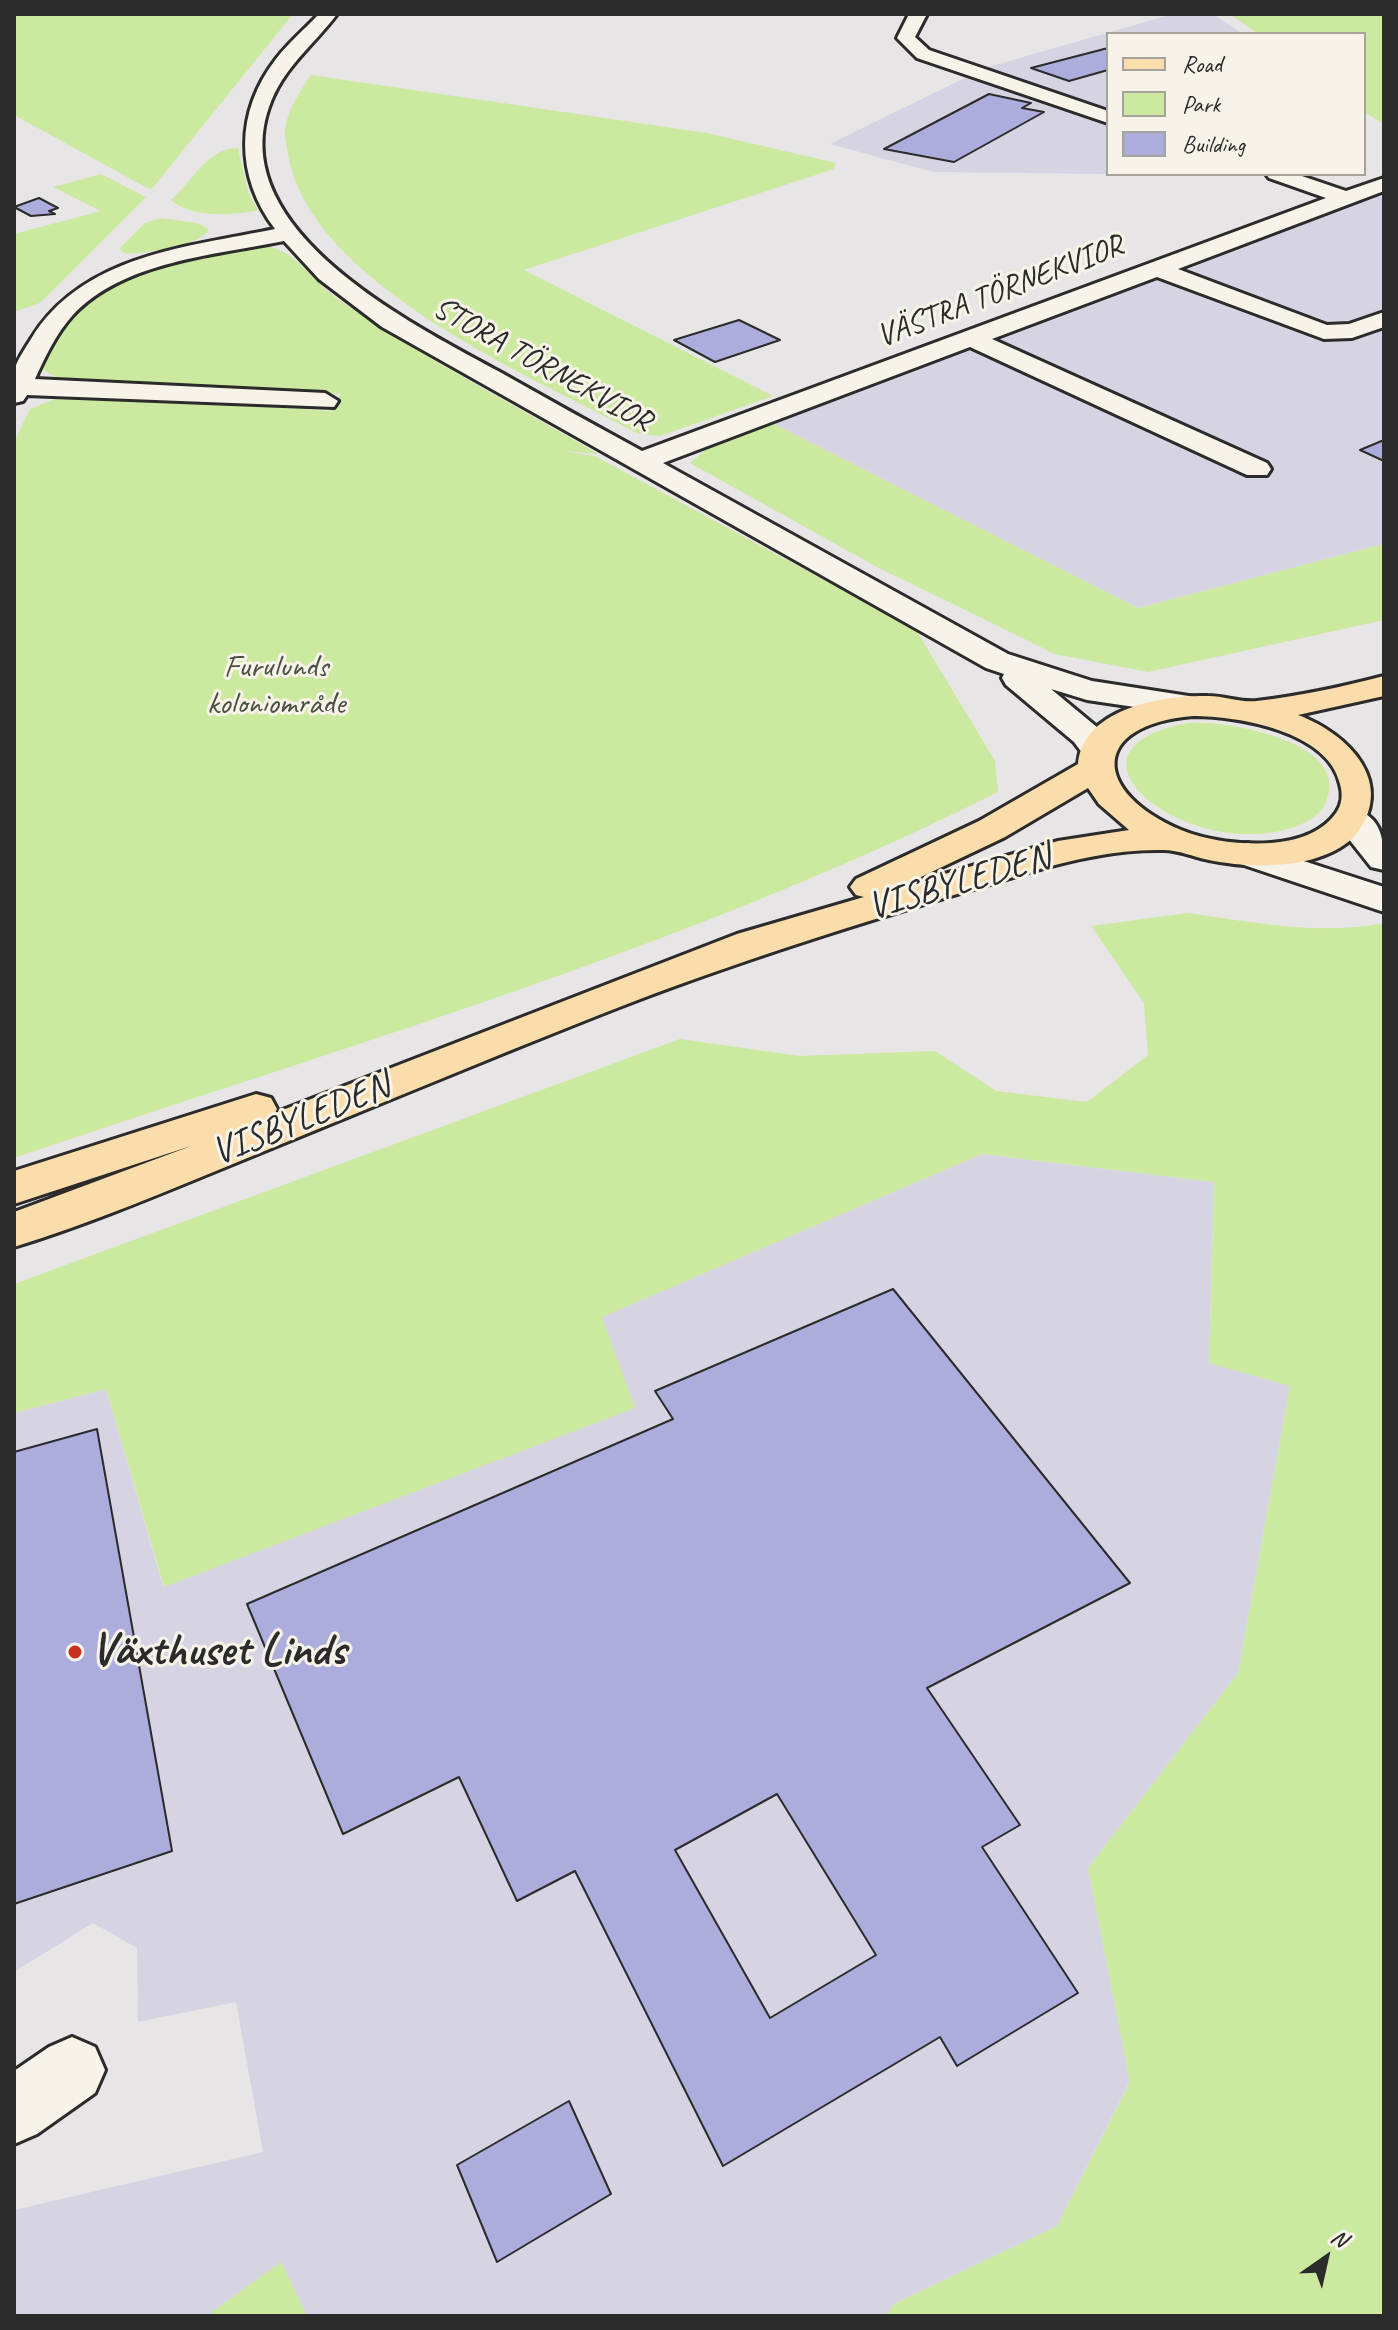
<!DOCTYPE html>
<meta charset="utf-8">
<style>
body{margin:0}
#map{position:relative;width:1398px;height:2330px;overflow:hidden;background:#e8e5e6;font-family:Caveat,sans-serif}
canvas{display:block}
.frame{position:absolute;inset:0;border:16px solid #2b2b2b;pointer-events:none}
.legend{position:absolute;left:1106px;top:32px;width:260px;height:144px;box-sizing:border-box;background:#f7f3e8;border:2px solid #a5a39c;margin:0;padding:10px 14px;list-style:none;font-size:24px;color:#2b2b2b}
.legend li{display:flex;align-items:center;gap:16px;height:40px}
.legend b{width:40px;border:2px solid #a5a39c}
.north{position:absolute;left:1286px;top:2218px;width:80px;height:80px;-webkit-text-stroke:6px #f7f3e8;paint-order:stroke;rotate:34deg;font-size:22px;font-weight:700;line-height:32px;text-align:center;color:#2b2b2b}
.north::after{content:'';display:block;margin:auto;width:28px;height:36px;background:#2b2b2b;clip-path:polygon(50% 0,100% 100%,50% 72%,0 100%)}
</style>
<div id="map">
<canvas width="1398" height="2330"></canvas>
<div class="frame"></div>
<ul class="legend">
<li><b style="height:10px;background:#faddab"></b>Road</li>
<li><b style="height:22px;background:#cce9a0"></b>Park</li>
<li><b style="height:22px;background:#acacdd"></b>Building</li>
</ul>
<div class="north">N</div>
</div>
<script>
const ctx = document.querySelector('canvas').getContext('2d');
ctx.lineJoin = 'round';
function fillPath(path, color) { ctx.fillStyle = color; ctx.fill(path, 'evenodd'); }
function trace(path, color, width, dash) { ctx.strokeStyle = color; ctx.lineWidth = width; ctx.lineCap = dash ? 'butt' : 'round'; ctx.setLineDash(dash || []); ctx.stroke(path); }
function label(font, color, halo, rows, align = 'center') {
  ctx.font = font + ' Caveat,sans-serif'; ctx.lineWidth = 6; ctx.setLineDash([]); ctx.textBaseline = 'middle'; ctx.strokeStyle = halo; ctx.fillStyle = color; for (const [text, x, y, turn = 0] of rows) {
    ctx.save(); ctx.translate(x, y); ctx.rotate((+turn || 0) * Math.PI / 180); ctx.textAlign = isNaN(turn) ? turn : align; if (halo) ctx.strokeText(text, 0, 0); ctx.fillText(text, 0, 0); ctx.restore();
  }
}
fillPath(new Path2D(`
 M 1173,14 L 1214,14 L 1242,34 L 1108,34 L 1108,174 L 1273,174 L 1268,176 L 933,172 L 830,144 L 985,68 Z
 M 1384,191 L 1384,544 L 1138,608 L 772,423 Z
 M 982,1154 L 1214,1182 L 1209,1362 L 1290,1386 L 1238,1673 L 1088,1868 L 1130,2081 L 1057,2226 L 894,2304 L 886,2316 L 307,2316 L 281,2263 L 212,2312 L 212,2316 L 14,2316 L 14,2210 L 263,2152 L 236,2002 L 138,2022 L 137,1948 L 93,1923 L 14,1972 L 14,1413 L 106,1389 L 163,1586 L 634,1407 L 601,1317 Z`), '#d6d4e3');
fillPath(new Path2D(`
 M 14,14 L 293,14 L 151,190 L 14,115 Z
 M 1230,14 L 1384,14 L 1384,125 L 1364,111 L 1364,34 L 1258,34 Z
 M 311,75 L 707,133 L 836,163 L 834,169 L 524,270 L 773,396 L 660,436 L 639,434 C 533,377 307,283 288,153 C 287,146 284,137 285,129 C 288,109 300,91 311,75 Z
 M 238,148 L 248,192 L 258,210 C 234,216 190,218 171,200 C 192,182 207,148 238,148 Z
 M 101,174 L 146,197 L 40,303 L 14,312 L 14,234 L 101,211 L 53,187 Z
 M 161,218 L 197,223 L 209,229 C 202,246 144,253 126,254 L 119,249 L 145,223 Z
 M 254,245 C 296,245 307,278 339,300 C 421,356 511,403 598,454 L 562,451 L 595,456 L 916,630 L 995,761 L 998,792 C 685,949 345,1046 14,1158 L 14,442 L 30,409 L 62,396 L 97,393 L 330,411 L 341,394 L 59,379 L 42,369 C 51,353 66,315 78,305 C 125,267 197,258 254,245 Z
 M 772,423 L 1138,608 L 1384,544 L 1384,620 L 1148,672 L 1055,654 L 877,567 L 690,463 L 706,449 Z
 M 1189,723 C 1226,720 1356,742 1325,804 C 1317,820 1297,827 1280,831 C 1178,854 1047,748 1189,723 Z
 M 1188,913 C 1253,922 1319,936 1384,923 L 1384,2316 L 886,2316 L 894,2304 L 1057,2226 L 1130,2082 L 1088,1868 L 1238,1673 L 1290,1386 L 1209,1363 L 1214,1182 L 982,1154 L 602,1317 L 635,1408 L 164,1587 L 106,1389 L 14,1413 L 14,1284 L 680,1039 L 799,1056 L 935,1051 L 996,1091 L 1087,1102 L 1148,1055 L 1144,1003 L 1091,926 Z
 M 281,2262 L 307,2316 L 212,2316 L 212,2312 Z`), '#cce9a0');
const building = new Path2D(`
 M 1108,48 L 1108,70 L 1069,81 L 1031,68 Z
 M 989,94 L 1031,103 L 1022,108 L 1044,112 L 954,162 L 884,149 Z
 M 39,198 L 58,208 L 49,211 L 55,214 L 31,216 L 14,207 Z
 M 739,320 L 780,340 L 715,362 L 674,340 Z
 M 1384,440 L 1384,461 L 1360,450 Z
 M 893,1289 L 1130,1583 L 927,1688 L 1020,1825 L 982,1847 L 1078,1993 L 957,2066 L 940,2037 L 723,2166 L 575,1871 L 517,1901 L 459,1777 L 343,1834 L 247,1604 L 673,1419 L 655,1391 ZM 777,1794 L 876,1955 L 770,2018 L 675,1850 Z
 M 97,1429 L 172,1851 L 14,1904 L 14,1452 Z
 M 569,2101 L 611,2194 L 497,2262 L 457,2165 Z`);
fillPath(building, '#acacdd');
trace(building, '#2b2b2b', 2);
const minor = new Path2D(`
 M 319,14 L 337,14 C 313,46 283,67 269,107 C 225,231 414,325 498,371 C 546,398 594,425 642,451 L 1326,198 L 1269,178 L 1266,174 L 1296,174 L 1346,191 L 1384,178 L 1384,191 L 1178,269 L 1327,325 L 1349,324 L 1384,312 L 1384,327 L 1352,338 L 1324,339 L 1157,277 L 992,339 L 1267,463 L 1271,469 L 1267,475 L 1247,475 L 970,347 L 663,463 L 1008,654 L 1092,681 L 1208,699 L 1213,706 L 1208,713 L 1196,716 L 1087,700 L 1051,689 L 1098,728 L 1115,751 L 1110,758 L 1098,761 L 1086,758 L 1074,742 L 1006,685 L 1002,678 L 1004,674 L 986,668 L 382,327 L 319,279 L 284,241 C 215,255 123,261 72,316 C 56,334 45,357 35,379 L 325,393 L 338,401 L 334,407 L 27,395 L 23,401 L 14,403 C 14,393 13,382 14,372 C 16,361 25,349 31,339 C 82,255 187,247 275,229 C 235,176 235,112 276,59 C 289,42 305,29 319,14 Z
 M 909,14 L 927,14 L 915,37 L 929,50 L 1108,111 L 1108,123 L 917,58 L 897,38 Z
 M 1351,808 C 1384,816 1384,842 1384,870 L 1371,867 L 1333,819 L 1338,811 Z
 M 1248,843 L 1384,887 L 1384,912 L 1235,862 L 1230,854 L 1235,846 Z
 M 72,2037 L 95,2047 L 105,2070 L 95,2093 L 37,2134 L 14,2144 L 14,2071 L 49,2047 Z`);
const major = new Path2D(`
 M 1384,676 L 1384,696 L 1298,715 C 1349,734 1398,784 1354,837 C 1319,870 1253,869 1209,860 C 1194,857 1179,850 1163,850 C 1118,849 1073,859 1030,872 C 884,916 740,959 599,1015 C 480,1062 363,1111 245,1159 C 169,1190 92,1223 14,1247 L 14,1212 L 191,1146 L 14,1204 L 14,1171 L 256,1094 L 271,1098 L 277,1109 L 275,1113 L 737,934 L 864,897 L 856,895 L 850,887 L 856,879 L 979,821 L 1078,764 C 1083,708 1163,695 1208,696 C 1224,696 1242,703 1257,701 C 1300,696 1342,687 1384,676 ZM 1193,716 C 1238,716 1328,731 1340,784 C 1343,794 1342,805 1336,813 C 1321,834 1295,841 1271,843 C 1242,845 1208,841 1181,830 C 1093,793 1088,725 1193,716 ZM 1088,788 L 1099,804 L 1129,830 L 1058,841 L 900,887 L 1005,837 Z`);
trace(minor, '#2b2b2b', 6);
trace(major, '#2b2b2b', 6);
fillPath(minor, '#f7f3e8');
fillPath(major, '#faddab');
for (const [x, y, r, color] of [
 [75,1652,8,"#c8321e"]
]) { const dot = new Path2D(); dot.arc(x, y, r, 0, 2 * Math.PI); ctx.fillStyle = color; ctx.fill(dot); trace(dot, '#f7f3e8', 3); }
label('32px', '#2b2b2b', '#f7f3e8', [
 ["VÄSTRA TÖRNEKVIOR",1000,292,-21],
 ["STORA TÖRNEKVIOR",542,365,29]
]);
label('32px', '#4b5142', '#f7f3e8', [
 ["Furulunds",276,668],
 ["koloniområde",276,705]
]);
label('38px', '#2b2b2b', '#f7f3e8', [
 ["VISBYLEDEN",959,883,-16],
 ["VISBYLEDEN",301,1120,-22]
]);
label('bold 46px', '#2b2b2b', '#f7f3e8', [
 ["Växthuset Linds",91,1652]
], 'left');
</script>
